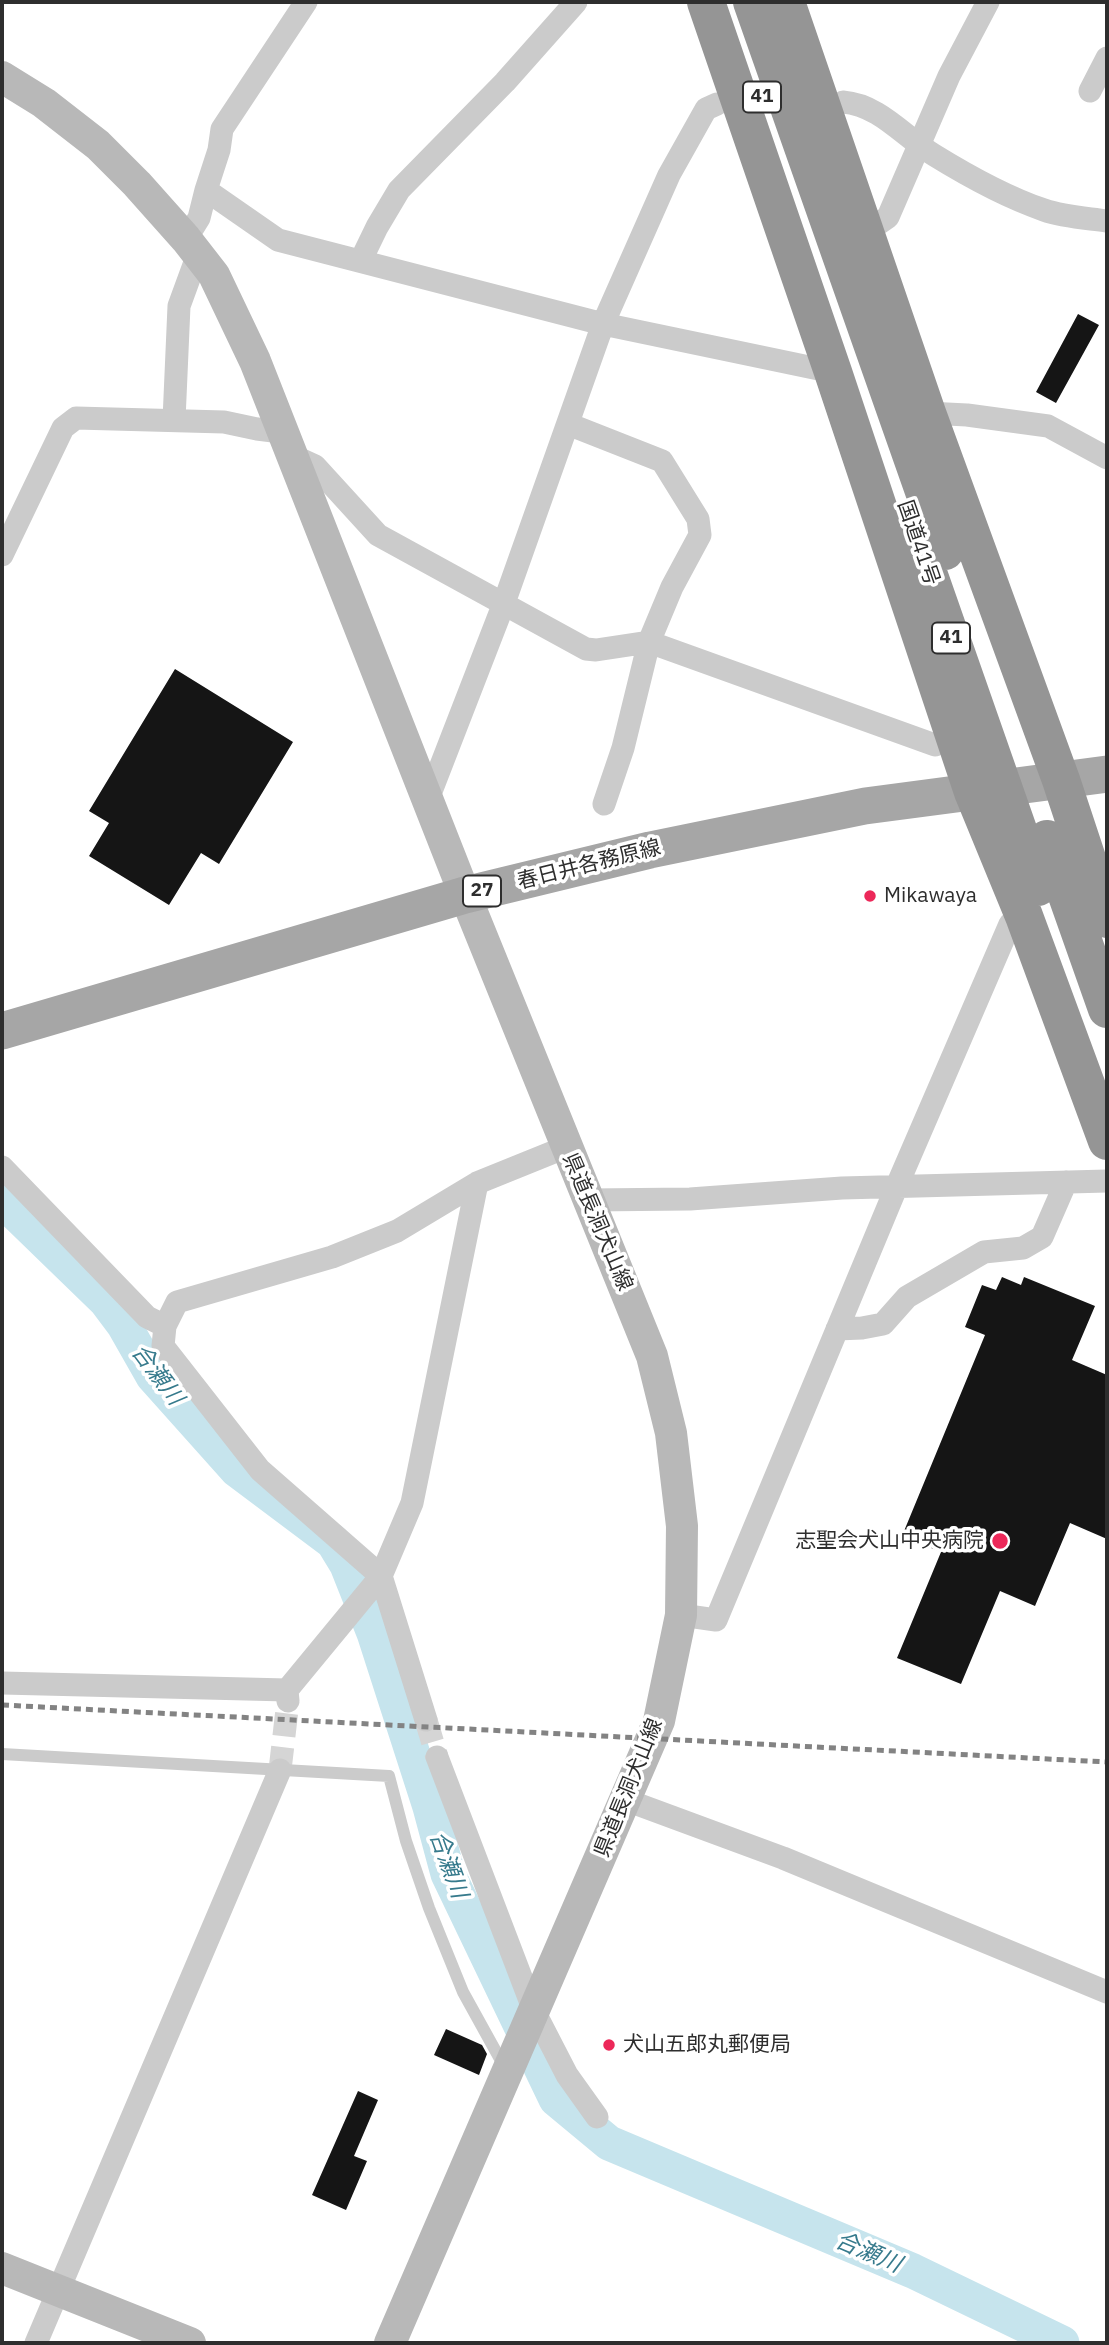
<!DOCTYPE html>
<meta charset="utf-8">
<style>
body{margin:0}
#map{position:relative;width:1109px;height:2345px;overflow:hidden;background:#fff;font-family:"IBM Plex Sans",sans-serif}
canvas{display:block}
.frame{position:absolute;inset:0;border:4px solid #2e2e2e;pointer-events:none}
</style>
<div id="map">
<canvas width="1109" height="2345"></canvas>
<div class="frame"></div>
</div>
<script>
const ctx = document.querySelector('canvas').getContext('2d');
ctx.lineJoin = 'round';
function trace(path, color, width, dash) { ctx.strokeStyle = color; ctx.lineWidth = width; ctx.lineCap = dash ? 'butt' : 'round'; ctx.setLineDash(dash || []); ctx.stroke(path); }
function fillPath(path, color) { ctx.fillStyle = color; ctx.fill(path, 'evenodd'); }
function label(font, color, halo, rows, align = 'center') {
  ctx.font = font + ' "IBM Plex Sans","Noto Sans JP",sans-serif'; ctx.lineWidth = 7; ctx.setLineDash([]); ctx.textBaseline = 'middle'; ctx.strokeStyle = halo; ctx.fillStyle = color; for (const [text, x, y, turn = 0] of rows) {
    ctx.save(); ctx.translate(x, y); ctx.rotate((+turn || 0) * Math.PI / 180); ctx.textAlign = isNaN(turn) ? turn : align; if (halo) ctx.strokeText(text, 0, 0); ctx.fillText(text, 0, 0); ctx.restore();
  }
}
trace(new Path2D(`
 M 2,1200 L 106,1301 L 124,1325 L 153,1376 L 237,1470 L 333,1542 L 347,1565 L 374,1633 L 430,1807 L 448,1874 L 556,2099 L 609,2143 L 913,2271 L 1062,2343`), '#c6e4ed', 35);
fillPath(new Path2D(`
 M 1078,314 L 1099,325 L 1056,403 L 1036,392 Z
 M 175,669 L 293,742 L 219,864 L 201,853 L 169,905 L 89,856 L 109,823 L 89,811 Z
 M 1002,1277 L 1021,1285 L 1024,1277 L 1095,1306 L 1072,1360 L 1107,1375 L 1107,1539 L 1070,1523 L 1035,1606 L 1000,1591 L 961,1684 L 897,1658 L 941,1552 L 902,1536 L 985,1335 L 965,1327 L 982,1285 L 996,1290 Z
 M 446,2029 L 482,2045 L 487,2054 L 479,2075 L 434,2055 Z
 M 358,2091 L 378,2100 L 354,2156 L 367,2161 L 346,2210 L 312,2195 Z`), '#151515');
trace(new Path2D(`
 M 426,1720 L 437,1757
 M 280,1770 L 288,1701`), '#d5d5d5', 23, [23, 11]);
trace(new Path2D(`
 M 2,1754 L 389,1776 L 406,1841 L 429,1908 L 463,1992 L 505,2068`), '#cbcbcb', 12);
trace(new Path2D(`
 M 1090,91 L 1107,58
 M 843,102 C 880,105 904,137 934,155 C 968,176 1006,197 1044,210 C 1064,217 1086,218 1107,221
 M 206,190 L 219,150 L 222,129 L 306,2
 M 865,233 L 888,217 L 949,76 L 988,2
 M 186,239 L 199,218 L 206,190 L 278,240 L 603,324 L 833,372
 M 361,260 L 377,227 L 399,190 L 505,82 L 576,2
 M 927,413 L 967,415 L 1048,426 L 1107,458
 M 174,420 L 179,306 L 198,254
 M 568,424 L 662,461 L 698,519 L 700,535 L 672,587 L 649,642 L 623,748 L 604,804
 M 291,455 L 315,466 L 378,535 L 586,649 L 596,650 L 649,642 L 935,745
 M 2,555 L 63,428 L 76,418 L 224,422 L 257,429 L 281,432
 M 428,799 L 504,603 L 603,324 L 669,175 L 706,109 L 717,104
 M 2,1167 L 147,1317 L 165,1326
 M 589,1200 L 690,1199 L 842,1188 L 1107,1181
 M 837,1329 L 862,1328 L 883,1324 L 907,1297 L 984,1252 L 1023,1248 L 1042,1237 L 1066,1182
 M 681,1615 L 716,1620 L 896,1188 L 1010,924 L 1024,916
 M 2,1683 L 287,1690
 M 288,1701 L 287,1690 L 381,1576 L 412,1503 L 477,1183
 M 426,1720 L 381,1576 L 260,1470 L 163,1346 L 165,1326 L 177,1302 L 332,1257 L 397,1231 L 477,1183 L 566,1147
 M 437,1757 L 534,2011 L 567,2075 L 597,2117
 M 626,1800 L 783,1858 L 1107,1992
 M 36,2343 L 280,1770`), '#cbcbcb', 23);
trace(new Path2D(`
 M 2,77 L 44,103 L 98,145 L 137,184 L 186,239 L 214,275 L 255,361 L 465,895 L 652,1356 L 671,1433 L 682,1526 L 681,1615 L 659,1721 L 390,2343
 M 2,2268 L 190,2343`), '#b8b8b8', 32);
trace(new Path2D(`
 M 2,1031 L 465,895 L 650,850 L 865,806 L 1107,774`), '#a6a6a6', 37);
trace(new Path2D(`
 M 706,2 L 833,372 L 973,792 L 1024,916 L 1107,1141
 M 752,2 L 945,551
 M 786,2 L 927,413 L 1061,780 L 1107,919
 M 910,521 L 1038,887
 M 1047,839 L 1107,1009`), '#959595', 38);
trace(new Path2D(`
 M 2,1705 L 1107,1762`), '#838383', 5, [7, 5]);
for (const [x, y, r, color] of [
 [870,896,7,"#ec2859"],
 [1000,1541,9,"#ec2859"],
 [609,2045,7,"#ec2859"]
]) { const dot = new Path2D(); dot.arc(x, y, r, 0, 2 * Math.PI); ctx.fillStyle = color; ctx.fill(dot); trace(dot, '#fff', 2.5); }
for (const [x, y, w] of [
 [762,97,38],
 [951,638,38],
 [482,891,38]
]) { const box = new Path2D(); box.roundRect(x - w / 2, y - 15.5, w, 31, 5); ctx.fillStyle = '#fff'; ctx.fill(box); trace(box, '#2e2e2e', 2); }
label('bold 19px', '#2e2e2e', null, [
 ["41",762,97],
 ["41",951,638],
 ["27",482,891]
]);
label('21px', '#2e2e2e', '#fff', [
 ["国道41号",918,543,71],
 ["春日井各務原線",589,865,-14],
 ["県道長洞犬山線",597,1222,67],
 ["県道長洞犬山線",629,1788,-68]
]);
label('21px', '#2e2e2e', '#fff', [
 ["Mikawaya",884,896],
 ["志聖会犬山中央病院",984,1541,"right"],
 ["犬山五郎丸郵便局",623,2045]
], 'left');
label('italic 23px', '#367a8c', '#fff', [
 ["合瀬川",157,1375,53],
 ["合瀬川",448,1865,70],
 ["合瀬川",868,2253,23]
]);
</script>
